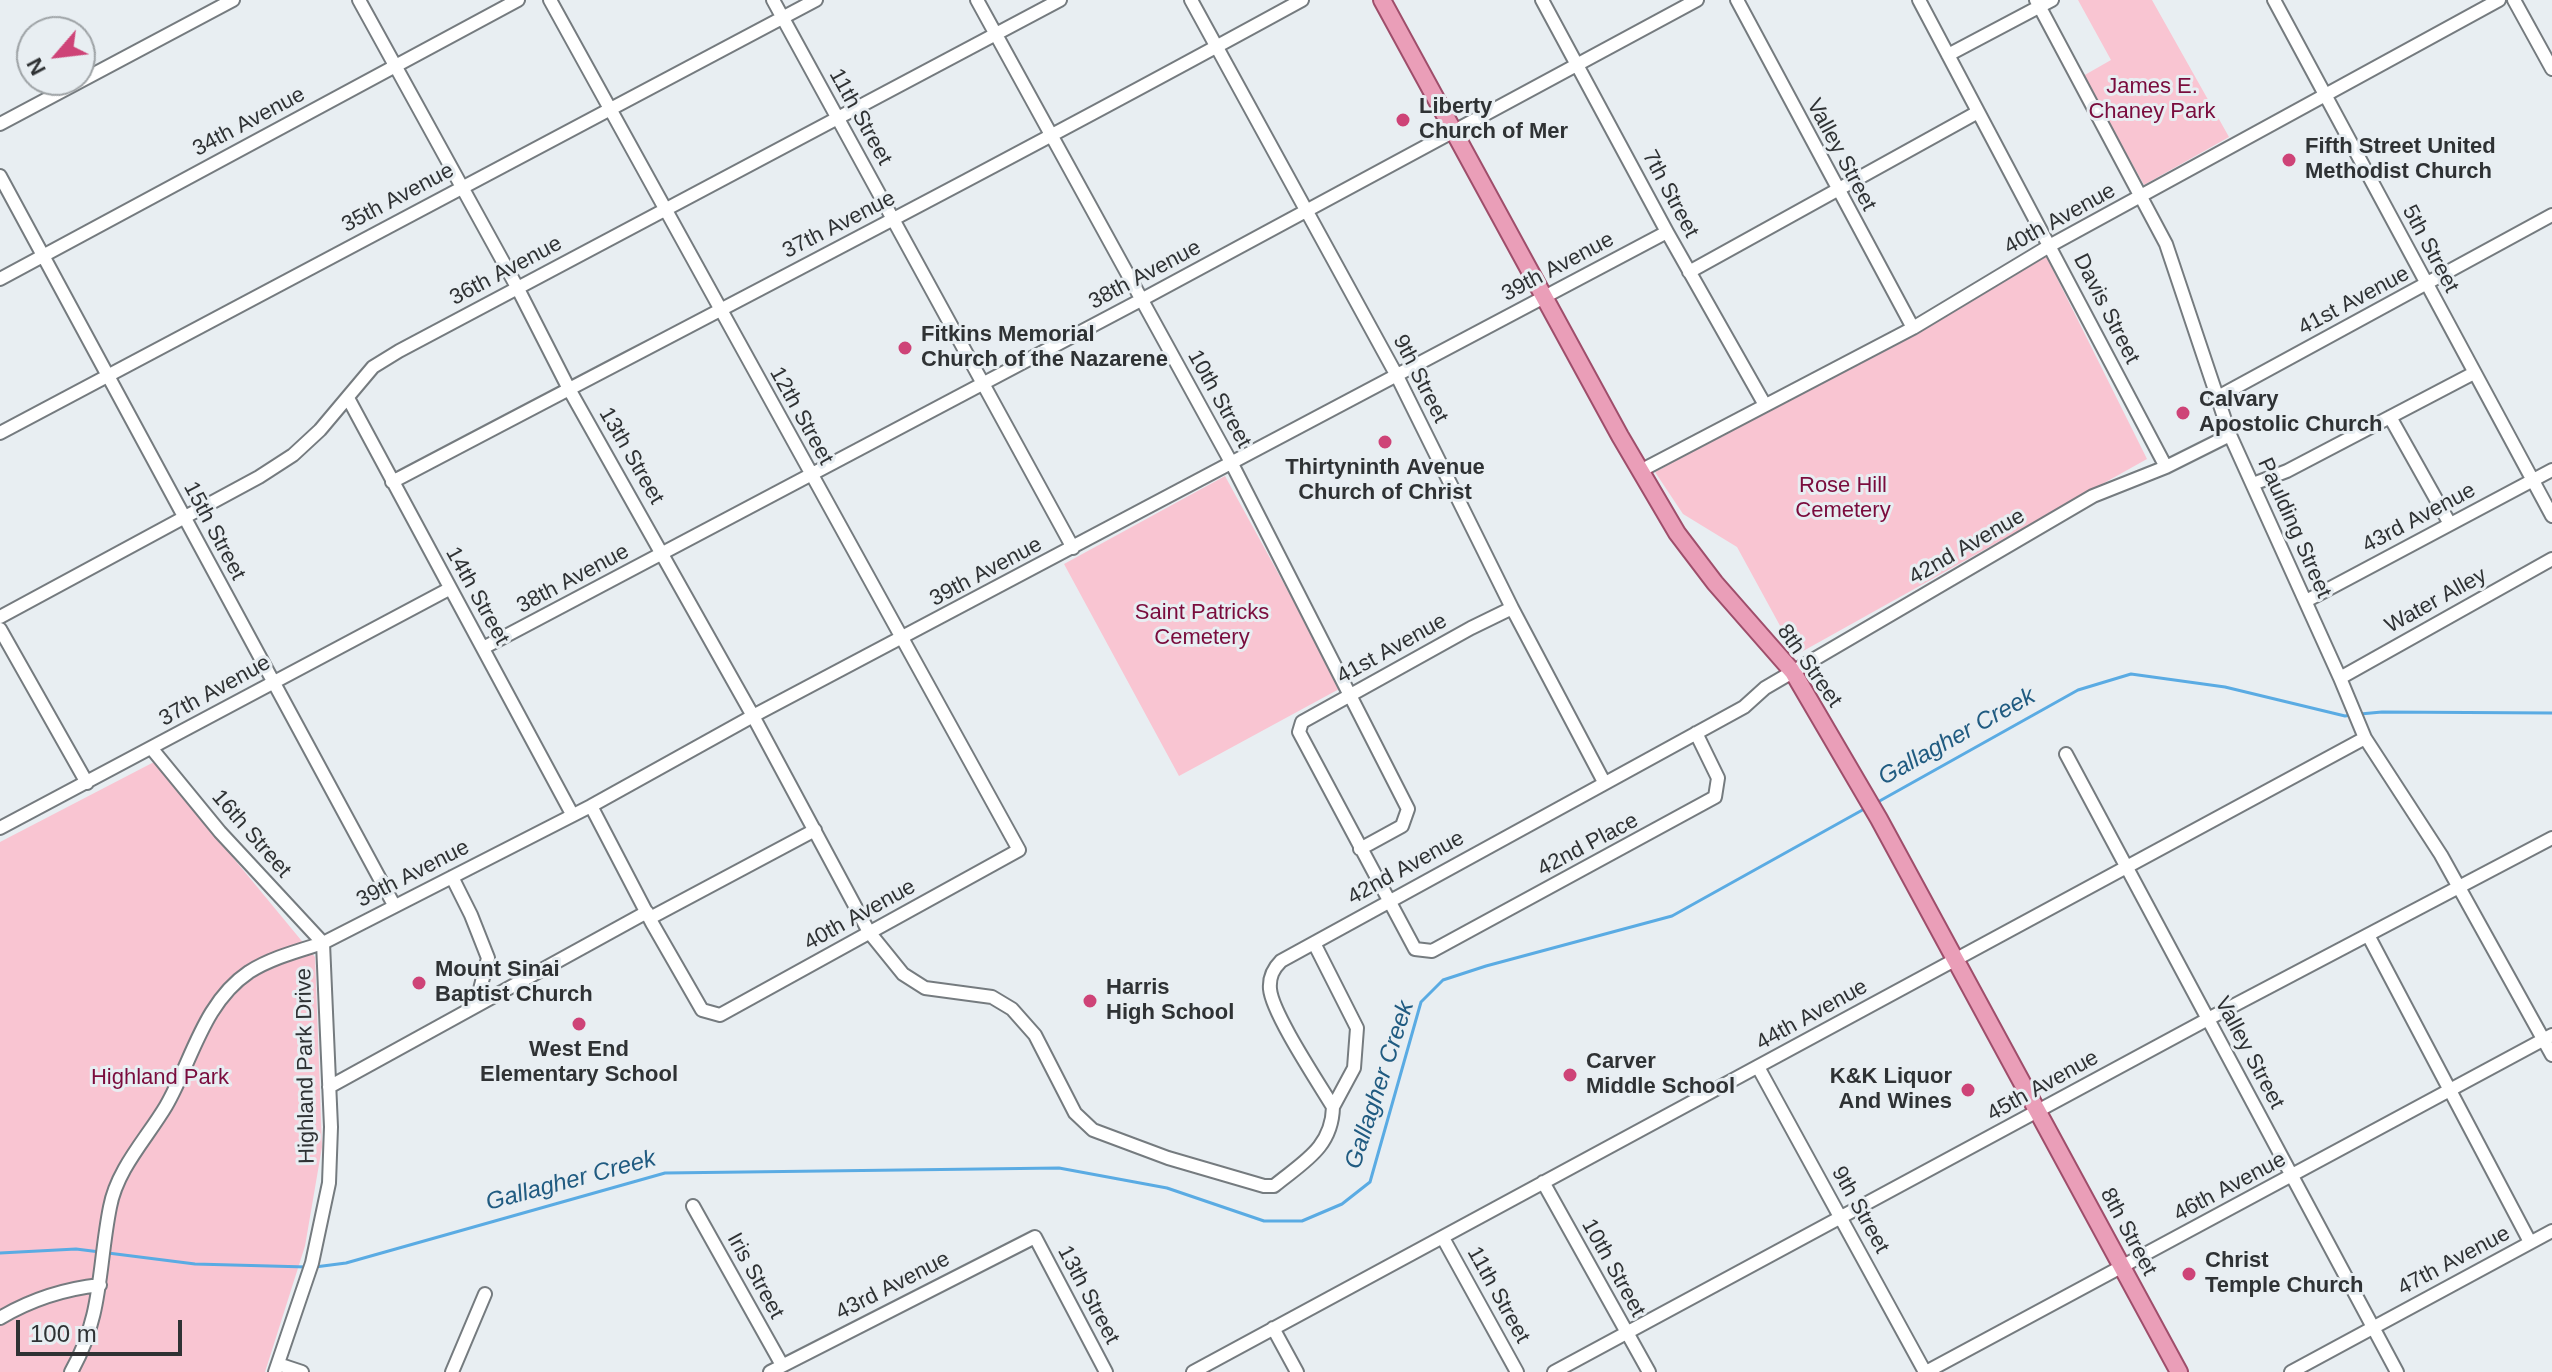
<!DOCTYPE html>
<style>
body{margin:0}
#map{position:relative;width:2552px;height:1372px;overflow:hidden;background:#e8eef2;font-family:Helvetica,sans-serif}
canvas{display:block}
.north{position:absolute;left:16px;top:16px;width:80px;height:80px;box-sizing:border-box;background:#e8eef2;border:2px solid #9ea3a6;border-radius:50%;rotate:242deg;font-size:22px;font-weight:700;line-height:32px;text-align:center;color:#2f3234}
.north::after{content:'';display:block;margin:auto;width:28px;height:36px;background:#ce4377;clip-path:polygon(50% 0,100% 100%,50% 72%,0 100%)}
.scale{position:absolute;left:16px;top:1320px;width:166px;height:36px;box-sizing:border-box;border:4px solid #2f3234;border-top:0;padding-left:10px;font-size:24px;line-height:28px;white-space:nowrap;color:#2f3234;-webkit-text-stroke:6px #e8eef2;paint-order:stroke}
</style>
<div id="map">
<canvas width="2552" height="1372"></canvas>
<div class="north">N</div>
<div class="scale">100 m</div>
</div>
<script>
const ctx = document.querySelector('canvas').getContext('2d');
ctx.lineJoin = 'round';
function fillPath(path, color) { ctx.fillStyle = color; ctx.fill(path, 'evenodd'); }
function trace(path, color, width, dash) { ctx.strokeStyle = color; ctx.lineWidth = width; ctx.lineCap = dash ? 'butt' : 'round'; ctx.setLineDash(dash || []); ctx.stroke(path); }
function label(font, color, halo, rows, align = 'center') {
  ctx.font = font + ' Helvetica,sans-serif'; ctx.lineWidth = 6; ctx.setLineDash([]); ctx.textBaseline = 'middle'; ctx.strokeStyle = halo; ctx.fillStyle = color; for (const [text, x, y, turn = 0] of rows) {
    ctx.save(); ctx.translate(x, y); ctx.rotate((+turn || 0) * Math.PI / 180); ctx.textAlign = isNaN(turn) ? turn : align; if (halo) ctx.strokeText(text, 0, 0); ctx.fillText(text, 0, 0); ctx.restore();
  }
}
fillPath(new Path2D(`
 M 2078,0 L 2152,0 L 2229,137 L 2144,185 L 2083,76 L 2111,60 Z
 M 2046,256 L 2147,459 L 1796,655 L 1737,547 L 1683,514 L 1655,472 Z
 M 1225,476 L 1341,688 L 1179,776 L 1064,564 Z
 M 154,762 L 315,957 L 322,1147 L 305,1246 L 265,1372 L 0,1372 L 0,842 Z`), '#f9c5d2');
trace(new Path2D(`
 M 2360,714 L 2382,712 L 2552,713
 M 1876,803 L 2078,690 L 2131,674 L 2225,687 L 2345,716 L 2352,715
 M 0,1253 L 76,1249 L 100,1252
 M 108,1253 L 195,1264 L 307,1267
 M 315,1267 L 346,1263 L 665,1173 L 1059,1168 L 1167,1188 L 1264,1221 L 1302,1221 L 1342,1204 L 1370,1182 L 1421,1002 L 1443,980 L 1486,966 L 1672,916 L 1866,808`), '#5aabe3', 3);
const minor = new Path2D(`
 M 359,0 L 517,287 L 569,389 L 753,716 L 869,932 L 903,974 L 925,988 L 992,997 L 1012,1009 L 1035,1035 L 1075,1113 L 1093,1130 L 1168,1158 L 1264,1186 L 1274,1186 C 1303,1162 1332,1148 1333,1107 C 1318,1082 1272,1013 1270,989 C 1269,977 1273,969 1281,961 L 1744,707 L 1765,688 L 2093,496 L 2166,467 L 2230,435
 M 550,0 L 1019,850 L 720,1015 L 702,1010 L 652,923 L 591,806
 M 773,0 L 1073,548
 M 977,0 L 1232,464 L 1408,809 L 1402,826 L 1360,849
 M 1191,0 L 1397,376 L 1512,608 L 1604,782
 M 1542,0 L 1667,232 L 1765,405
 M 1737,0 L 1913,328
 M 1919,0 L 2166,467
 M 2036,0 L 2166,244 L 2230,435 L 2340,678 L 2365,738 L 2441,855 L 2552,1055
 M 2274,0 L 2552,516
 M 2514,0 L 2552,69
 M 1948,55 L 2052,0
 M 0,124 L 233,0
 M 0,176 L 394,905
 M 1689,272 L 1978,112
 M 0,279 L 518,0
 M 348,398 L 572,814
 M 2216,398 L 2552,215
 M 2390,417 L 2450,524
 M 0,433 L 816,0
 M 1640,471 L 1913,328 L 2051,245 L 2499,0
 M 392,482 C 696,322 1001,165 1302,0
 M 2253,484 L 2287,471 L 2474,373
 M 2306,601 L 2552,470
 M 1512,608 L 1471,628 L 1302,722 L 1299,732 L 1415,949 L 1432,951 L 1715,797 L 1718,778 L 1696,733
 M 0,617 L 259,477 L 293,455 L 320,430 L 373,367 L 399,351 L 1060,0
 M 0,629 L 87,783
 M 483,648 L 1141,300 L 1697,0
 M 2340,678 L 2552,559
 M 152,749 L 220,832 L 323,943
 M 2066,754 L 2397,1372
 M 0,828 L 449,589
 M 452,877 L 471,915 L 488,958 L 476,1005
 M 650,918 L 815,830
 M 2368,935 L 2530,1242
 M 1314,943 L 1357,1028 L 1354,1068 L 1333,1107
 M 1758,1067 L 1925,1372
 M 329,1087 L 647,912
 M 1543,1182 L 1649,1372
 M 693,1206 L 782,1365
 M 1443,1238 L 1517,1372
 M 0,1318 C 32,1299 63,1289 100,1285
 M 1273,1328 L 1297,1372
 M 278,1364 L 302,1372
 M 71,1372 C 103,1316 98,1267 110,1207 C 117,1169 147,1138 166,1106 C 192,1061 203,1003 249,972 C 271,958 298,951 323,943 L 591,806 L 753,716 L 1667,232
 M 275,1372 L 312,1263 L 329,1183 L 331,1127 L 323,943
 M 452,1372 L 485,1294
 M 770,1372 L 1035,1237 L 1106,1372
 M 1193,1372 L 2365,738
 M 1554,1372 L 2208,1019 L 2552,838
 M 1926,1372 L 2552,1035
 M 2291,1372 L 2552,1231`);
const major = new Path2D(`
 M 1382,0 L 1620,436 L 1677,533 L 1715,583 L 1793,672 L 1879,819 L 2179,1372`);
trace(minor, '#757b7f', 16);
trace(major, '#9f4e6b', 20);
trace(minor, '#fff', 12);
trace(major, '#ea9eb8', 16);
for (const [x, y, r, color] of [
 [1403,120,8,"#ce4377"],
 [2289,160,8,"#ce4377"],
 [905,348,8,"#ce4377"],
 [2183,413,8,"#ce4377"],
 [1385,442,8,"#ce4377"],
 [419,983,8,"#ce4377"],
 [1090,1001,8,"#ce4377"],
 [579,1024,8,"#ce4377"],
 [1570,1075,8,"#ce4377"],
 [1968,1090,8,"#ce4377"],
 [2189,1274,8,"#ce4377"]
]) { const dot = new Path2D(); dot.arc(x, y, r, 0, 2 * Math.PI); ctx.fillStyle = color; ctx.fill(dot); trace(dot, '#e8eef2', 3); }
label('22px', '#7a0c3d', '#e8eef2', [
 ["James E.",2152,87],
 ["Chaney Park",2152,112],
 ["Rose Hill",1843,486],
 ["Cemetery",1843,511],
 ["Saint Patricks",1202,613],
 ["Cemetery",1202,638],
 ["Highland Park",160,1078]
]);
label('bold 22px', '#2f3234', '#e8eef2', [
 ["Liberty",1419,107],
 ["Church of Mer",1419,132],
 ["Fifth Street United",2305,147],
 ["Methodist Church",2305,172],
 ["Fitkins Memorial",921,335],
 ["Church of the Nazarene",921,360],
 ["Calvary",2199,400],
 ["Apostolic Church",2199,425],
 ["Thirtyninth Avenue",1385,468,"center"],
 ["Church of Christ",1385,493,"center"],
 ["Mount Sinai",435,970],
 ["Baptist Church",435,995],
 ["Harris",1106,988],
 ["High School",1106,1013],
 ["West End",579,1050,"center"],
 ["Elementary School",579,1075,"center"],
 ["Carver",1586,1062],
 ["Middle School",1586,1087],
 ["K&K Liquor",1952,1077,"right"],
 ["And Wines",1952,1102,"right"],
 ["Christ",2205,1261],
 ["Temple Church",2205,1286]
], 'left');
label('22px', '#2f3234', '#e8eef2', [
 ["11th Street",860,117,61],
 ["34th Avenue",249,122,-28],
 ["Valley Street",1841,155,62],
 ["7th Street",1670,194,62],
 ["35th Avenue",398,198,-28],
 ["40th Avenue",2060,219,-29],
 ["37th Avenue",839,225,-27],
 ["5th Street",2430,249,62],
 ["39th Avenue",1558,267,-28],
 ["36th Avenue",506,271,-28],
 ["38th Avenue",1145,275,-28],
 ["41st Avenue",2354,301,-28],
 ["Davis Street",2106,309,63],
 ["9th Street",1420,379,63],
 ["10th Street",1219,399,61],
 ["12th Street",801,416,61],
 ["13th Street",631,456,60],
 ["43rd Avenue",2419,518,-28],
 ["Paulding Street",2294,528,66],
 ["15th Street",214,531,62],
 ["42nd Avenue",1967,547,-30],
 ["39th Avenue",986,572,-28],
 ["38th Avenue",573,579,-28],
 ["14th Street",477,596,61],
 ["Water Alley",2436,601,-29],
 ["41st Avenue",1392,649,-29],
 ["8th Street",1809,666,55],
 ["37th Avenue",215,691,-29],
 ["16th Street",251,834,49],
 ["42nd Place",1588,845,-28],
 ["42nd Avenue",1406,868,-29],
 ["39th Avenue",413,874,-27],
 ["40th Avenue",860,915,-29],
 ["44th Avenue",1812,1015,-29],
 ["Valley Street",2249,1053,62],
 ["Highland Park Drive",306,1066,-91],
 ["45th Avenue",2043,1086,-29],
 ["46th Avenue",2230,1187,-28],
 ["9th Street",1860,1210,61],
 ["8th Street",2128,1232,62],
 ["47th Avenue",2454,1261,-28],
 ["10th Street",1613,1268,61],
 ["Iris Street",755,1276,61],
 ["43rd Avenue",893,1286,-27],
 ["13th Street",1088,1295,62],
 ["11th Street",1498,1295,61]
]);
label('italic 24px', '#205b81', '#e8eef2', [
 ["Gallagher Creek",1957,737,-29],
 ["Gallagher Creek",1380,1085,-72],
 ["Gallagher Creek",571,1181,-15]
]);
</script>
